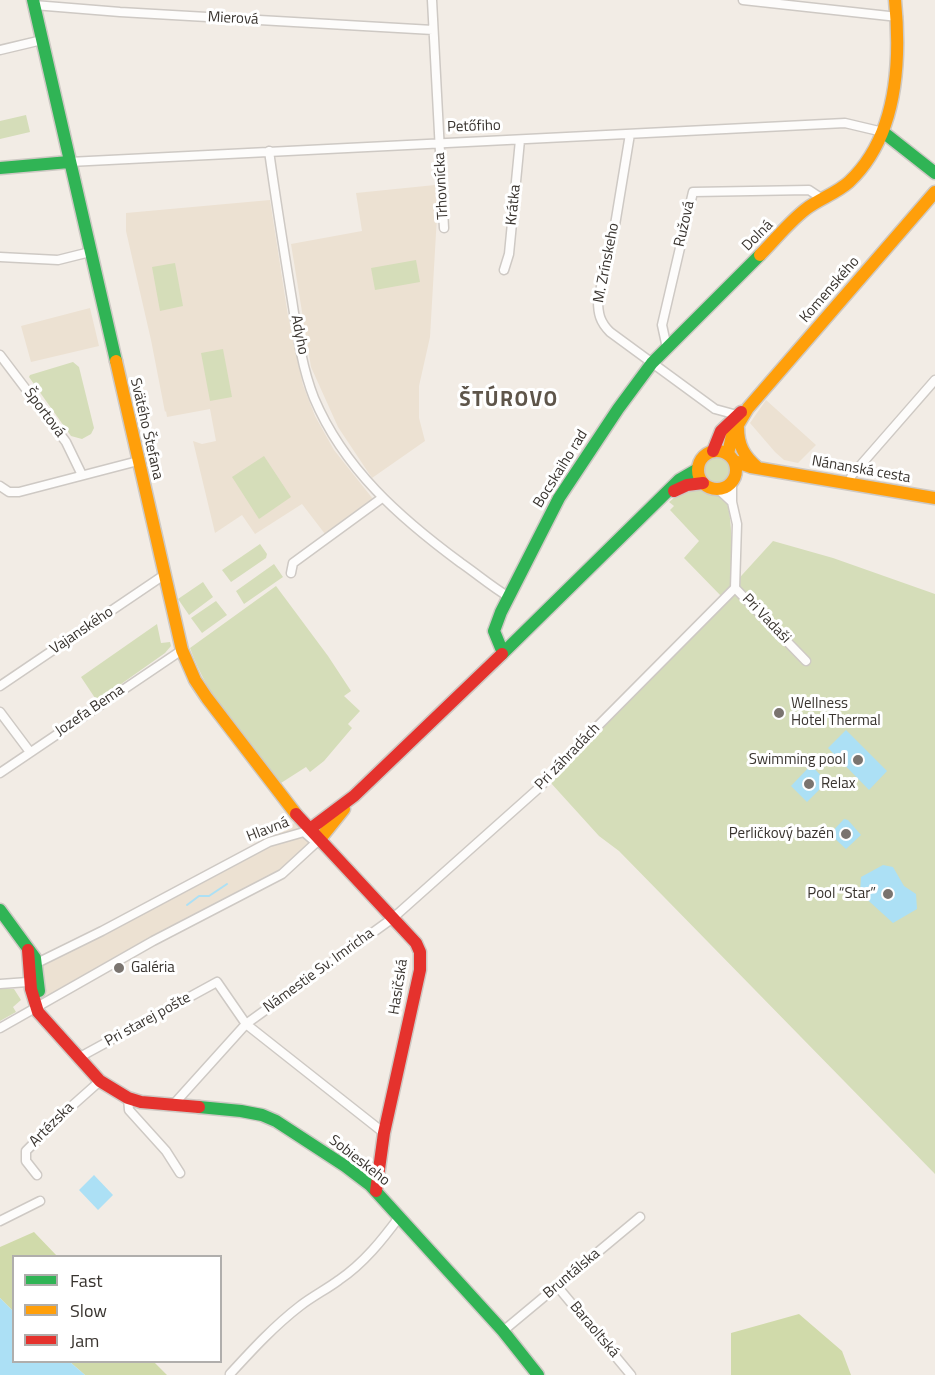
<!DOCTYPE html>
<meta charset="utf-8">
<style>
body{margin:0}
#map{position:relative;width:935px;height:1375px;overflow:hidden;background:#f2ece5;font-family:"Titillium Web",sans-serif}
canvas{display:block}
.legend{position:absolute;left:12px;top:1255px;width:210px;height:108px;box-sizing:border-box;background:#fff;border:2px solid #b0aeac;margin:0;padding:8px 10px;list-style:none;font-size:18px;color:#39342f}
.legend li{display:flex;align-items:center;gap:12px;height:30px}
.legend b{width:30px;border:2px solid #b0aeac}
</style>
<div id="map">
<canvas width="935" height="1375"></canvas>
<ul class="legend">
<li><b style="height:8px;background:#30b455"></b>Fast</li>
<li><b style="height:8px;background:#ff9f0a"></b>Slow</li>
<li><b style="height:8px;background:#e5322d"></b>Jam</li>
</ul>
</div>
<script>
const ctx = document.querySelector('canvas').getContext('2d');
ctx.lineJoin = 'round';
function fillPath(path, color) { ctx.fillStyle = color; ctx.fill(path, 'evenodd'); }
function trace(path, color, width, dash) { ctx.strokeStyle = color; ctx.lineWidth = width; ctx.lineCap = dash ? 'butt' : 'round'; ctx.setLineDash(dash || []); ctx.stroke(path); }
function label(font, color, halo, rows, align = 'center') {
  ctx.font = font + ' "Titillium Web",sans-serif'; ctx.lineWidth = 6; ctx.setLineDash([]); ctx.textBaseline = 'middle'; ctx.strokeStyle = halo; ctx.fillStyle = color; for (const [text, x, y, turn = 0] of rows) {
    ctx.save(); ctx.translate(x, y); ctx.rotate((+turn || 0) * Math.PI / 180); ctx.textAlign = isNaN(turn) ? turn : align; if (halo) ctx.strokeText(text, 0, 0); ctx.fillText(text, 0, 0); ctx.restore();
  }
}
fillPath(new Path2D(`
 M 435,185 L 437,216 L 430,337 L 419,386 L 419,418 L 425,441 L 372,478 L 338,427 L 311,367 L 291,244 L 362,231 L 356,193 Z
 M 270,200 L 288,316 L 303,385 L 315,416 L 334,450 L 373,499 L 325,534 L 302,504 L 255,534 L 242,515 L 215,533 L 193,441 L 202,444 L 216,441 L 210,409 L 167,417 L 166,411 L 165,412 L 151,340 L 126,231 L 126,213 Z
 M 90,308 L 99,346 L 31,362 L 21,326 Z
 M 766,400 L 816,445 L 798,463 L 784,460 L 775,452 L 750,423 Z
 M 297,821 L 320,845 L 280,880 L 185,929 L 44,1006 L 41,964 L 280,833 Z`), '#ece1d2');
fillPath(new Path2D(`
 M 26,115 L 30,132 L 0,139 L 0,121 Z
 M 416,260 L 420,282 L 375,290 L 371,268 Z
 M 175,263 L 183,306 L 160,311 L 152,267 Z
 M 223,349 L 232,397 L 210,401 L 201,353 Z
 M 73,362 L 79,367 L 94,428 L 91,434 L 82,439 L 71,436 L 29,377 L 30,375 Z
 M 264,456 L 291,497 L 259,519 L 232,477 Z
 M703 470a14 14 0 1 1 28 0a14 14 0 1 1-28 0Z
 M 695,487 C 703,489 720,492 725,499 C 734,514 731,566 732,586 L 773,541 L 833,558 L 935,594 L 935,1174 L 619,851 L 599,836 L 550,782 L 548,772 L 722,597 L 684,558 L 699,541 L 670,510 L 674,506 L 669,502 L 679,494 Z
 M 260,544 L 267,554 L 266,558 L 231,582 L 222,570 Z
 M 274,564 L 283,577 L 244,604 L 236,591 Z
 M 203,582 L 213,597 L 189,615 L 178,599 Z
 M 276,586 L 328,656 L 351,691 L 344,696 L 360,711 L 348,724 L 352,728 L 324,761 L 310,772 L 306,767 L 281,783 C 246,742 208,699 190,648 Z
 M 216,601 L 227,615 L 202,633 L 191,618 Z
 M 157,624 L 161,643 L 170,642 L 171,646 L 165,653 L 97,701 L 81,677 Z
 M 0,989 L 14,989 L 21,1000 L 13,1007 L 16,1012 L 0,1021 Z`), '#d5ddb9');
fillPath(new Path2D(`
 M 34,1232 L 57,1256 L 14,1256 L 13,1311 L 0,1298 L 0,1247 Z
 M 799,1314 L 842,1351 L 851,1375 L 731,1375 L 731,1333 Z
 M 70,1362 L 154,1362 L 167,1375 L 85,1375 Z`), '#d0daaa');
fillPath(new Path2D(`
 M 846,730 L 887,771 L 869,790 L 828,748 Z
 M 811,765 L 827,782 L 807,802 L 791,786 Z
 M 844,819 L 848,820 L 861,835 L 846,849 L 830,834 Z
 M 883,865 L 893,867 L 904,886 L 916,894 L 917,909 L 893,923 L 860,893 L 861,877 Z
 M 94,1175 L 113,1195 L 98,1210 L 79,1190 Z
 M 0,1298 L 13,1311 L 14,1362 L 70,1362 L 85,1375 L 0,1375 Z`), '#ace0f5');
trace(new Path2D(`
 M 187,905 L 199,896 L 209,896 L 227,884`), '#ace0f5', 2);
const street = new Path2D(`
 M 432,0 L 444,228
 M 743,0 L 898,17
 M 34,5 L 120,12 L 433,30
 M 0,50 L 42,40
 M 630,134 L 615,225 L 598,300 C 598,314 600,322 610,332 L 715,409 L 737,415
 M 269,151 C 276,201 284,251 292,300 C 297,332 302,368 314,398 C 344,469 400,518 461,563 C 477,574 492,587 509,597
 M 69,162 L 845,123 L 883,132
 M 0,257 L 58,260 L 90,252
 M 504,270 L 509,254 L 520,140
 M 667,348 L 662,325 L 693,192 L 809,190 L 821,198
 M 0,355 L 66,442 L 82,475
 M 732,483 L 732,502 L 737,524 L 735,588 L 806,661
 M 848,484 L 852,475 L 935,380
 M 0,486 L 9,492 L 19,492 L 138,461
 M 718,489 L 732,502
 M 291,573 L 293,563 L 382,498
 M 0,686 L 164,575
 M 0,712 L 30,752
 M 0,773 L 182,650
 M 37,963 L 102,931 L 269,842 L 304,832 L 312,839
 M 0,984 L 28,982
 M 0,1028 L 153,941 L 282,874 L 320,839
 M 78,1058 L 217,982 L 246,1024 L 384,1133
 M 128,1098 L 129,1110 L 166,1151 L 180,1173
 M 173,1105 L 246,1024 L 393,918 L 540,787 L 570,754 L 735,588
 M 37,1175 L 26,1161 L 26,1151 L 64,1113 L 100,1081
 M 0,1221 L 40,1201
 M 557,1286 L 631,1375
 M 503,1331 L 640,1217
 M 230,1374 C 252,1350 274,1326 300,1306 C 313,1296 327,1289 339,1280 C 364,1263 383,1239 400,1216`);
const fast = new Path2D(`
 M 33,0 L 116,361
 M 883,132 L 935,173
 M 0,168 L 69,162
 M 503,653 L 494,631 L 501,612 L 559,498 L 618,409 L 652,363 L 760,255
 M 502,654 L 679,480 L 698,469
 M 0,910 L 35,958 L 39,991
 M 199,1107 L 241,1111 L 262,1115 L 276,1121 L 345,1166 L 370,1185 L 503,1331 L 538,1375`);
const slow = new Path2D(`
 M 760,255 C 775,240 789,222 806,209 C 819,199 837,193 849,182 C 897,137 901,61 895,0
 M 116,361 L 182,650 L 195,680 L 207,698 L 296,814
 M 738,428 C 738,445 744,456 757,467
 M698 470a19 19 0 1 1 38 0a19 19 0 1 1-38 0Z
 M 728,454 L 732,435 L 748,408 L 935,192
 M 734,461 L 751,467 L 935,498
 M 320,839 L 344,809`);
const jam = new Path2D(`
 M 713,451 L 721,431 L 741,412
 M 674,491 L 687,485 L 703,483
 M 296,814 L 416,943 L 420,952 L 420,970 L 384,1133 L 376,1191
 M 310,829 L 354,796 L 502,654
 M 28,950 L 31,989 L 38,1012 L 100,1081 L 128,1098 L 141,1102 L 199,1107`);
trace(street, '#cec9c4', 11);
trace(fast, '#cec9c4', 15);
trace(slow, '#cec9c4', 15);
trace(jam, '#cec9c4', 15);
trace(street, '#fdfcfb', 8);
trace(fast, '#30b455', 12);
trace(slow, '#ff9f0a', 12);
trace(jam, '#e5322d', 12);
for (const [x, y, r, color] of [
 [779,713,6,"#7a746f"],
 [858,760,6,"#7a746f"],
 [809,784,6,"#7a746f"],
 [846,834,6,"#7a746f"],
 [888,894,6,"#7a746f"],
 [119,968,6,"#7a746f"]
]) { const dot = new Path2D(); dot.arc(x, y, r, 0, 2 * Math.PI); ctx.fillStyle = color; ctx.fill(dot); trace(dot, '#fff', 2); }
label('15px', '#39342f', '#fff', [
 ["Mierová",233,19,3],
 ["Petőfiho",474,127,-2],
 ["Trhovnícka",442,186,-93],
 ["Krátka",514,205,-84],
 ["Ružová",685,224,-77],
 ["Dolná",758,236,-45],
 ["M. Zrínskeho",607,263,-79],
 ["Komenského",830,290,-49],
 ["Adyho",299,335,79],
 ["Športová",44,413,53],
 ["Svätého Štefana",146,429,77],
 ["Bocskaiho rad",561,469,-58],
 ["Nánanská cesta",861,470,10],
 ["Pri Vadaši",766,619,46],
 ["Vajanského",82,631,-34],
 ["Jozefa Bema",90,711,-34],
 ["Pri záhradách",568,757,-46],
 ["Hlavná",268,830,-21],
 ["Námestie Sv. Imricha",319,971,-36],
 ["Hasičská",399,987,-81],
 ["Pri starej pošte",148,1020,-29],
 ["Artézska",52,1125,-45],
 ["Sobieskeho",359,1161,38],
 ["Bruntálska",572,1274,-40],
 ["Baraoltská",594,1330,50]
]);
label('15px', '#39342f', '#fff', [
 ["Wellness",791,704],
 ["Hotel Thermal",791,721],
 ["Swimming pool",846,760,"right"],
 ["Relax",821,784],
 ["Perličkový bazén",834,834,"right"],
 ["Pool “Star”",876,894,"right"],
 ["Galéria",131,968]
], 'left');
ctx.letterSpacing = '1.5px';
label('bold 21px', '#5e554a', '#fff', [
 ["ŠTÚROVO",509,401]
]);
ctx.letterSpacing = '0px';
</script>
